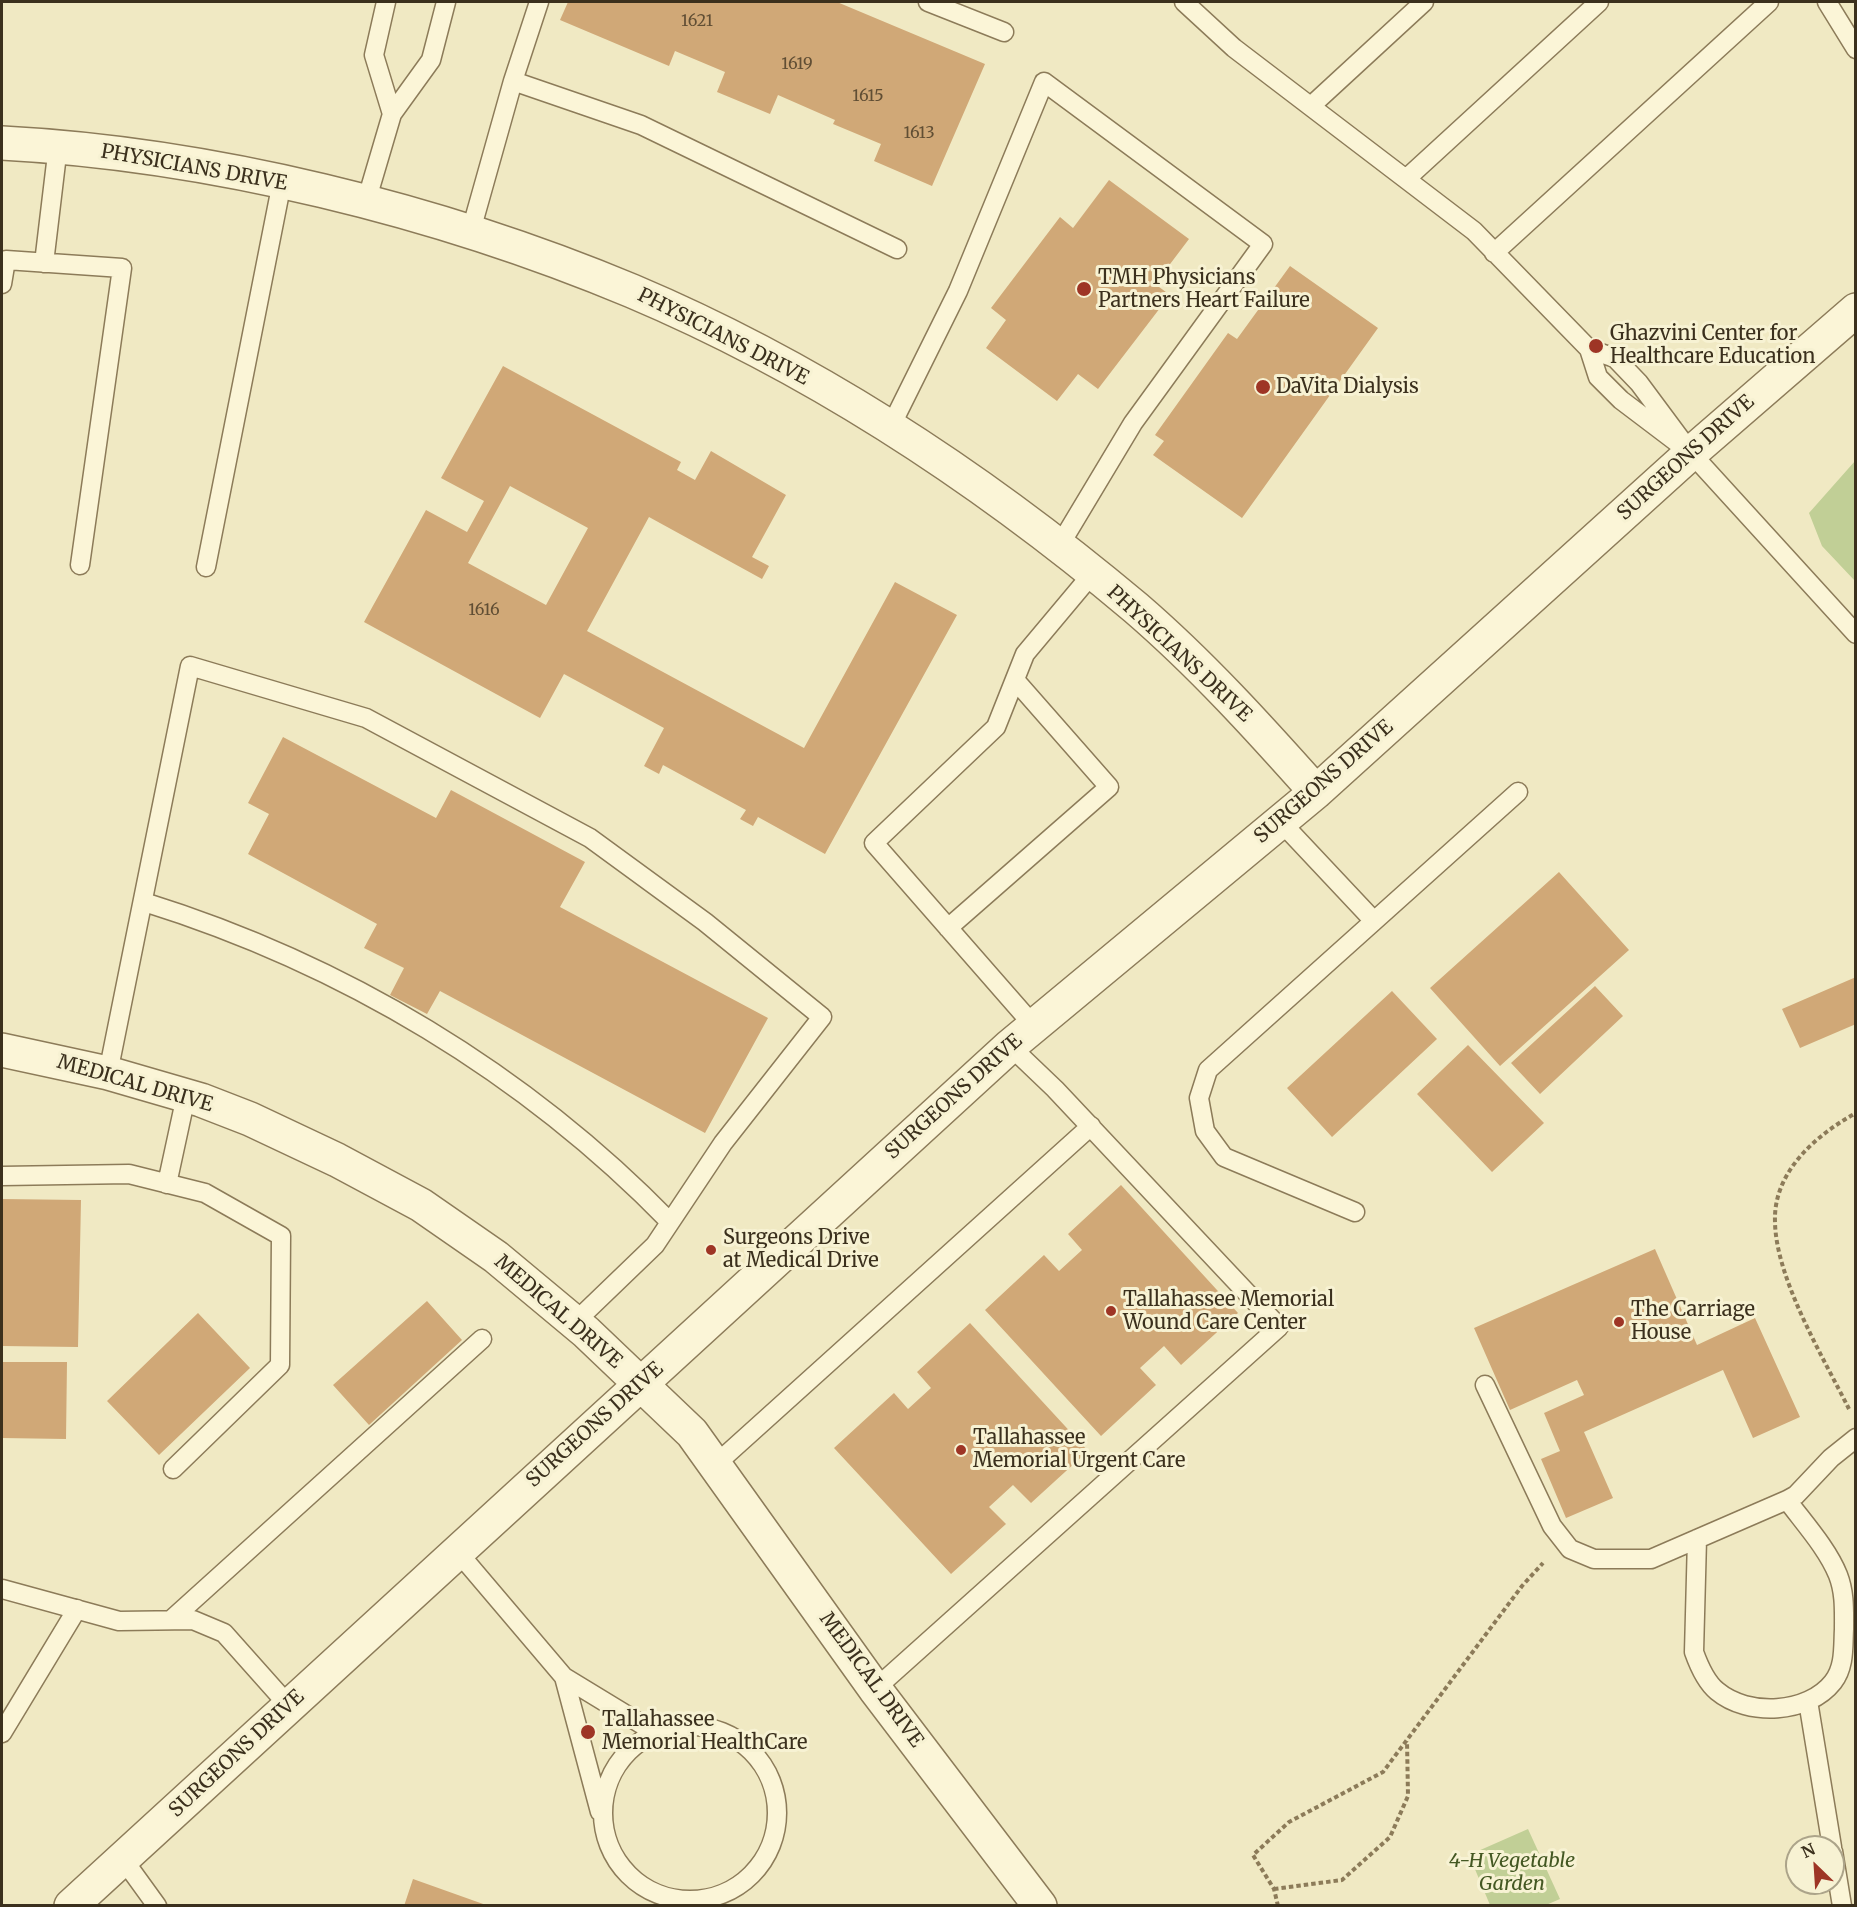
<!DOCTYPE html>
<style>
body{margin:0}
#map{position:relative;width:1857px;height:1907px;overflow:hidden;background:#f0e9c3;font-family:Merriweather,serif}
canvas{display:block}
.frame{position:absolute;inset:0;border:3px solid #3b301d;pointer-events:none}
.north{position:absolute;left:1785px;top:1835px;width:60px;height:60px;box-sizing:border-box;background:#f7f2d3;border:2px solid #aca48a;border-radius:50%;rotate:335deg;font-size:16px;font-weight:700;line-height:24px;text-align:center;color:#3b301d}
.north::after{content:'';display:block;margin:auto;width:21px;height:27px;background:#9e3525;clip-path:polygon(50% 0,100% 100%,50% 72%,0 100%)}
</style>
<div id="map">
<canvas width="1857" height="1907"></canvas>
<div class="frame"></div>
<div class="north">N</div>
</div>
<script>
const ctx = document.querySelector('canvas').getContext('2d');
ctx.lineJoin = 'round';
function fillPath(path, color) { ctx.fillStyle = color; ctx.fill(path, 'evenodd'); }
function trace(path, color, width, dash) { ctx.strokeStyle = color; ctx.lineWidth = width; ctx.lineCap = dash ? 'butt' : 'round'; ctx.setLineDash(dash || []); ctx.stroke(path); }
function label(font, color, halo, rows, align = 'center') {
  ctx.font = font + ' Merriweather,serif'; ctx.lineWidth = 6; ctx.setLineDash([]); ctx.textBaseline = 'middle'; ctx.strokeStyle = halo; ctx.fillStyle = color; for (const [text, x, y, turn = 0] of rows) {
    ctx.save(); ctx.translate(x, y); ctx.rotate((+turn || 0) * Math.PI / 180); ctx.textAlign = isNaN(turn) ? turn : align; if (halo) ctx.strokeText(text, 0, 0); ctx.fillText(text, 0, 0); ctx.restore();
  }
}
fillPath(new Path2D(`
 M 1855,461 L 1855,581 L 1822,546 L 1809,513 Z
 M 1528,1829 L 1560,1899 L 1546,1905 L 1490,1905 L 1469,1855 Z`), '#c1cf96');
fillPath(new Path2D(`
 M 568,2 L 837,2 L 985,64 L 932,186 L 874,161 L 881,144 L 833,124 L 835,120 L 778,95 L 770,114 L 717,92 L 725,72 L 675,51 L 669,66 L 560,20 Z
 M 1109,180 L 1189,239 L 1155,284 L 1170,295 L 1098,389 L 1078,374 L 1057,401 L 986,348 L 1006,320 L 991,308 L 1060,217 L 1073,228 Z
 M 1290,266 L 1378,328 L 1242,518 L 1153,455 L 1164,441 L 1155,435 L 1228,333 L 1237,339 Z
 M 503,366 L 681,462 L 677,470 L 695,480 L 711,451 L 786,495 L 752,557 L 769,566 L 762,579 L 649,517 L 587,631 L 804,748 L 895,582 L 957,615 L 825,854 L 758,817 L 753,826 L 740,819 L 746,810 L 663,765 L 659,774 L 644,766 L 664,728 L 564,674 L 540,718 L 364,622 L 426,510 L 467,532 L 484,501 L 441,478 ZM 510,486 L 588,528 L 546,605 L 468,563 Z
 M 283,737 L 436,818 L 451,790 L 585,862 L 560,907 L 768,1018 L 705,1133 L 440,991 L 427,1014 L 390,995 L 404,968 L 364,948 L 377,924 L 248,854 L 269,814 L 248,803 Z
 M 1559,872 L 1629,950 L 1500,1066 L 1430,988 Z
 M 1856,977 L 1856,1024 L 1800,1048 L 1782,1009 Z
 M 1595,986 L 1623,1016 L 1540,1094 L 1511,1063 Z
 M 1392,991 L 1437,1039 L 1332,1137 L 1287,1088 Z
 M 1468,1045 L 1544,1123 L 1492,1172 L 1417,1094 Z
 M 1121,1185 L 1238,1313 L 1181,1365 L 1164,1346 L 1140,1368 L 1156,1385 L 1101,1436 L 985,1310 L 1044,1255 L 1059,1271 L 1082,1250 L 1068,1234 Z
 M 2,1199 L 81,1200 L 78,1347 L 2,1346 Z
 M 1655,1249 L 1697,1345 L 1755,1318 L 1800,1417 L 1753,1438 L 1723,1370 L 1584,1432 L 1613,1498 L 1566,1518 L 1541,1459 L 1560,1451 L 1544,1413 L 1584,1395 L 1577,1380 L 1510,1410 L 1474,1328 Z
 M 427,1301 L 462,1340 L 369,1425 L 333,1385 Z
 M 198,1313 L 250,1368 L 159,1455 L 107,1401 Z
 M 970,1323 L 1088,1451 L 1031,1503 L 1013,1485 L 989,1507 L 1006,1524 L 951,1574 L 834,1448 L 894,1393 L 908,1409 L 931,1388 L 917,1372 Z
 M 2,1362 L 67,1362 L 66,1439 L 2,1438 Z
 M 413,1879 L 486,1905 L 486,1906 L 404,1906 Z`), '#d0a877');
const lane = new Path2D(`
 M 386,2 L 374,55 L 392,114
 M 928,2 L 1004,32
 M 1184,2 L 1234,48 L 1474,231 L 1589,349 L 1598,377 L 1621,400 L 1691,453
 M 1827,2 L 1856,49
 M 513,81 L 641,125 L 897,249
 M 1311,106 L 1424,2
 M 1406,179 L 1599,2
 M 366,202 L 392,114 L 431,60 L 446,2
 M 470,234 L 513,81 L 539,2
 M 1494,253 L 1769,2
 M 44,263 L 58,146
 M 2,284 L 6,260 L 122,268 L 80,565
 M 1589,349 L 1615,358 L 1639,383 L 1691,453 L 1856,634
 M 890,428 L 958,291 L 1044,82 L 1263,244 L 1133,423 L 1058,548
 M 206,567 L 282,182
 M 1280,821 L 1374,921
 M 144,902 C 343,964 525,1073 670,1222
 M 948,928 L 1109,787 L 1015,680
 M 1034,1026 L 874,843 L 996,727 L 1025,654 L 1092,574
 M 108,1073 L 190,666 L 366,718 L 590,838 L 705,922 L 822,1017 L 723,1143 L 655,1245 L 574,1323
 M 2,1176 L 129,1174 L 205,1193 L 281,1236 L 280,1365 L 173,1469
 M 167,1184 L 186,1096
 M 1355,1212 L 1224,1157 L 1205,1131 L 1199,1098 L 1208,1070 L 1518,792
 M 1485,1385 L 1552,1526 L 1570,1549 L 1594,1559 L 1651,1559 L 1787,1500 L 1796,1495 L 1831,1458 L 1856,1438
 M 715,1465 L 1091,1126
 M 1697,1539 L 1694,1652 C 1699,1666 1706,1682 1717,1691 C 1748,1717 1808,1714 1833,1682 C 1845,1667 1843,1646 1844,1629 C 1844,1611 1845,1593 1838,1575 C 1827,1548 1804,1523 1787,1500
 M 457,1551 L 564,1677 L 656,1733
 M 2,1589 L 119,1621 L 193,1620 L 224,1633 L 289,1706
 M 171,1620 L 482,1339
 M 564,1677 L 600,1812
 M 875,1689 L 1279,1327 L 1055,1089 L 1010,1046
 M 1808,1701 L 1832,1847
 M603 1813a87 87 0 1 1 174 0a87 87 0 1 1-174 0Z
 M 2,1733 L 77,1609
 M 1833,1851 L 1842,1906
 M 123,1859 L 157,1906`);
const street = new Path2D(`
 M 2,143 C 211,154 438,210 632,291 C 814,368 985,481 1136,608 C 1201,664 1259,728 1316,792
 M 2,1050 L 108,1073 L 201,1100 L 250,1119 L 337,1160 L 421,1205 L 496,1257 L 586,1332 L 692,1433 L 875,1689 L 1040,1906
 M 71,1906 L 1010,1046 L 1316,792 L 1691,453 L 1856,310`);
trace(lane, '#8c7b59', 21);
trace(street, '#8c7b59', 36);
trace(new Path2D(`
 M 1849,1409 C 1823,1357 1776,1279 1775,1222 C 1773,1172 1816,1135 1856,1113
 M 1856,1520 L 1856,1525
 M 1274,1889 L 1342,1880 L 1390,1837 L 1408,1796 L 1407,1741
 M 1278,1906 L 1274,1889 L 1253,1855 L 1289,1822 L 1383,1772 L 1522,1586 L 1543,1563`), '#8c7b59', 4, [4.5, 3]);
trace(lane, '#fbf5d7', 18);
trace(street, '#fbf5d7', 33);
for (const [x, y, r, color] of [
 [1084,289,8,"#9e3525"],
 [1596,346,8,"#9e3525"],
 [1263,387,8,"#9e3525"],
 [711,1250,6,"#9e3525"],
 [1111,1311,6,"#9e3525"],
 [1619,1322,6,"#9e3525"],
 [961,1450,6,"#9e3525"],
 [588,1732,8,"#9e3525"]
]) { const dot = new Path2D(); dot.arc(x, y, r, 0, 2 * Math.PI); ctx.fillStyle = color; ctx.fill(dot); trace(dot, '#f7f2d3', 2); }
label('16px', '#604e34', null, [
 ["1621",697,21],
 ["1619",797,64],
 ["1615",868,96],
 ["1613",919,133],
 ["1616",484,610]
]);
label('20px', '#3b301d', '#f7f2d3', [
 ["PHYSICIANS DRIVE",194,168,10],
 ["PHYSICIANS DRIVE",723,337,27],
 ["SURGEONS DRIVE",1686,458,-42],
 ["PHYSICIANS DRIVE",1179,654,43],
 ["SURGEONS DRIVE",1324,782,-41],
 ["MEDICAL DRIVE",135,1084,16],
 ["SURGEONS DRIVE",954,1097,-42],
 ["MEDICAL DRIVE",558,1312,41],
 ["SURGEONS DRIVE",595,1425,-42],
 ["MEDICAL DRIVE",871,1680,54],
 ["SURGEONS DRIVE",237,1754,-43]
]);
label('20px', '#3b301d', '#f7f2d3', [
 ["TMH Physicians",1098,278],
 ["Partners Heart Failure",1098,301],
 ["Ghazvini Center for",1610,334],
 ["Healthcare Education",1610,357],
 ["DaVita Dialysis",1276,387],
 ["Surgeons Drive",723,1238],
 ["at Medical Drive",723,1261],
 ["Tallahassee Memorial",1123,1300],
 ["Wound Care Center",1123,1323],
 ["The Carriage",1631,1310],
 ["House",1631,1333],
 ["Tallahassee",973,1438],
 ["Memorial Urgent Care",973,1461],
 ["Tallahassee",602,1720],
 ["Memorial HealthCare",602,1743]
], 'left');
label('italic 20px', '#445823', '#f7f2d3', [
 ["4-H Vegetable",1512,1861],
 ["Garden",1512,1884]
]);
</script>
